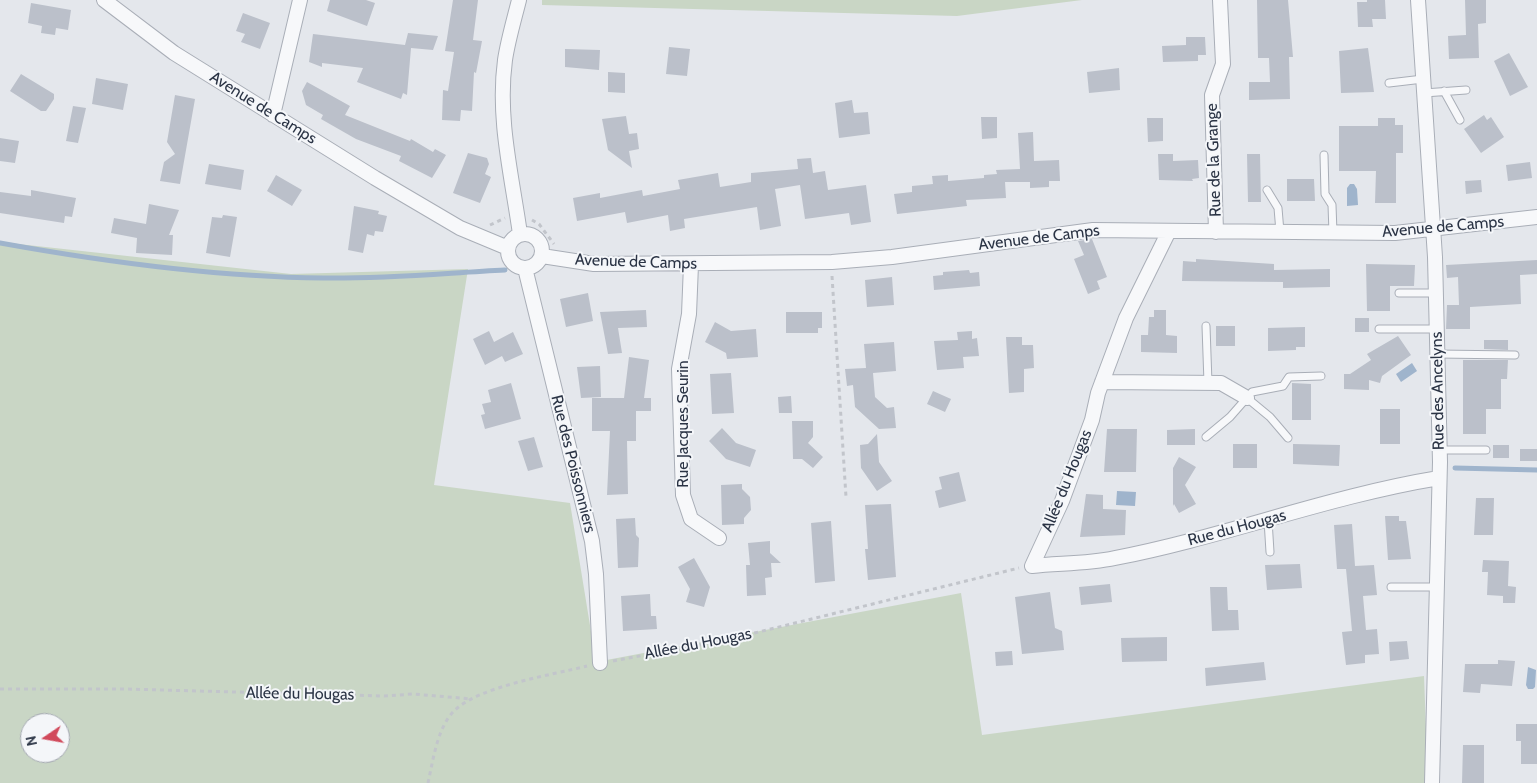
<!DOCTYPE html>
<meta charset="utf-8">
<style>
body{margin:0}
#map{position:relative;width:1537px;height:783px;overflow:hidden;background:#e4e7ec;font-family:Cabin,sans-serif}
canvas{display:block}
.north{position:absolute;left:20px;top:713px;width:50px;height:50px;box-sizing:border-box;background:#f4f6f9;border:1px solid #a4a8b1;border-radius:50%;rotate:258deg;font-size:14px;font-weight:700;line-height:20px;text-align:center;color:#2b3445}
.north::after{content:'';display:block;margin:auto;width:18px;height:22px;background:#d1495b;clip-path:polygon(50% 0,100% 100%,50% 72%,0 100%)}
</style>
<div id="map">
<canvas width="1537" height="783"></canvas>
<div class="north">N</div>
</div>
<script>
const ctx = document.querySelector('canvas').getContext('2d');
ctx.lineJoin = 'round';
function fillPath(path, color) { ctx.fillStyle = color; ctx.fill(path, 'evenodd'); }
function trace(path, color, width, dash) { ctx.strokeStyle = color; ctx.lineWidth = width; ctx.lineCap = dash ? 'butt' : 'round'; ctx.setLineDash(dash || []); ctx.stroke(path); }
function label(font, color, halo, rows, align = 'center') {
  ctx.font = font + ' Cabin,sans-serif'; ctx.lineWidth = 4; ctx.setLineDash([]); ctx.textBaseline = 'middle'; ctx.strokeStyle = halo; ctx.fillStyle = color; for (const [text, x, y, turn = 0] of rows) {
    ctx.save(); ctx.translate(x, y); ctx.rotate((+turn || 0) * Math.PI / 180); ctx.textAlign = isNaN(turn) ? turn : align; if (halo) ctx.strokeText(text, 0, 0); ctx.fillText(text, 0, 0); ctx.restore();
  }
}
fillPath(new Path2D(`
 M 542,0 L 1082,0 L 957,16 L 542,5 Z
 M 0,242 L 291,274 L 468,269 L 434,485 L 570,503 L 596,662 L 961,593 L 982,735 L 1424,676 L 1428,783 L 0,783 ZM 30,723 L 60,723 L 60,753 L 30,753 Z`), '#c9d6c5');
fillPath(new Path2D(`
 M 1350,184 L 1354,184 L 1357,189 L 1358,205 L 1347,206 L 1347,188 Z
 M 1412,363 L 1417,371 L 1401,382 L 1396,374 Z
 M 1117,491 L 1136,492 L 1135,506 L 1116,505 Z
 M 1528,667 L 1536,670 L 1535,687 L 1533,689 L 1528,689 L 1526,685 Z`), '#9fb4cc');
trace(new Path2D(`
 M 0,243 C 105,262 216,277 323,278 C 384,279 445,273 505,270
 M 1455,468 L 1537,470`), '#9fb4cc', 5);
fillPath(new Path2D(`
 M 330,0 L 366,0 L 375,3 L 367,26 L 327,11 Z
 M 453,0 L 478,0 L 473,40 L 482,41 L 476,73 L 474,72 L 472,111 L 461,110 L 460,121 L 442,120 L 443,90 L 448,91 L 454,52 L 445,51 Z
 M 1257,0 L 1288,0 L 1293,57 L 1289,57 L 1290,99 L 1249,100 L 1249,82 L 1270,82 L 1269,58 L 1258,58 Z
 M 1367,0 L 1385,0 L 1386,19 L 1372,19 L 1373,27 L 1358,27 L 1357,2 L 1367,2 Z
 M 1465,0 L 1486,0 L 1486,23 L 1478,24 L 1479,58 L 1449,59 L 1448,36 L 1466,35 Z
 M 31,3 L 71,10 L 68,30 L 56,28 L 55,35 L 41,33 L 42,26 L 28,23 Z
 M 243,13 L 270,23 L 260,49 L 241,42 L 245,34 L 236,31 Z
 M 408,33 L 438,36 L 433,50 L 411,48 L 407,95 L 403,93 L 401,99 L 357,82 L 363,68 L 322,63 L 322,67 L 309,62 L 313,34 L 405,45 Z
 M 1186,37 L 1205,37 L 1206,55 L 1198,55 L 1198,61 L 1163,62 L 1162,46 L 1186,45 Z
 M 669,47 L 690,49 L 687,76 L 666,74 Z
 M 1368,48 L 1374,92 L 1341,93 L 1339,51 Z
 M 565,49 L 600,50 L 599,70 L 565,67 Z
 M 1509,53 L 1528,87 L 1510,96 L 1494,61 Z
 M 1119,68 L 1120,90 L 1089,93 L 1087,72 Z
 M 608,72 L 625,73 L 625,93 L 608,92 Z
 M 21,74 L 54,94 L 54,99 L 46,111 L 41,111 L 10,91 Z
 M 96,78 L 128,84 L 123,110 L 92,104 Z
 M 307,82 L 350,106 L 345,115 L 410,141 L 411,139 L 433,152 L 435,149 L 446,155 L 432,178 L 399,161 L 401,156 L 356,139 L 321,119 L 323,115 L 306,105 L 302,91 Z
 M 175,95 L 195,99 L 180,184 L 160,181 L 164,162 L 175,154 L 167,142 Z
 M 852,100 L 854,113 L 868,112 L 870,134 L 839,138 L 835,103 Z
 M 73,106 L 86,108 L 78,143 L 66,141 Z
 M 1484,115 L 1487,120 L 1491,117 L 1504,137 L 1481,153 L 1464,129 Z
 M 626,116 L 629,134 L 637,133 L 639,149 L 629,151 L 632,168 L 608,150 L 602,119 Z
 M 981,117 L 997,117 L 997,138 L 982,139 Z
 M 1147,118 L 1163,118 L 1163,141 L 1148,142 Z
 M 1378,118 L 1395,118 L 1395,125 L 1403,125 L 1403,153 L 1396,153 L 1396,203 L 1375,203 L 1376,171 L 1339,171 L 1339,126 L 1378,126 Z
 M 1033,132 L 1034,161 L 1059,160 L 1060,181 L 1049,181 L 1049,187 L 1030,188 L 1030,182 L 1005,182 L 1006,198 L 966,200 L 967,206 L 897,214 L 894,194 L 912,192 L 912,186 L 933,184 L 932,176 L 948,175 L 948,181 L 984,178 L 984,175 L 997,174 L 996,170 L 1020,169 L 1018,133 Z
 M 0,138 L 19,141 L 15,163 L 0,161 Z
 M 468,153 L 487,158 L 489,164 L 485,174 L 491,177 L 480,203 L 453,193 Z
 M 1158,154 L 1173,154 L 1173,161 L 1198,160 L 1199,178 L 1192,179 L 1193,181 L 1159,180 Z
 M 1247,154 L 1260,154 L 1261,202 L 1248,202 Z
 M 811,158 L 813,173 L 825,171 L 828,190 L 866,185 L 871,222 L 851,225 L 849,213 L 805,219 L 800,185 L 775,189 L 781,226 L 760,230 L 757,207 L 684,219 L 685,228 L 670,231 L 668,215 L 627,223 L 625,212 L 577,221 L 573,198 L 600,193 L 600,198 L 642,190 L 643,196 L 680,189 L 678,180 L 718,173 L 720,187 L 751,182 L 751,173 L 798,169 L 797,159 Z
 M 1530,162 L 1532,178 L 1508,181 L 1506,165 Z
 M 209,164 L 244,170 L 241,190 L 205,184 Z
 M 276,175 L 302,190 L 292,206 L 267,191 Z
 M 1287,179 L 1314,179 L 1315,201 L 1287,201 Z
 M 1481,180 L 1482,192 L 1466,194 L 1465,181 Z
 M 31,190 L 76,198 L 72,217 L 65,216 L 64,223 L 0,213 L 0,192 L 31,196 Z
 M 149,204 L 179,210 L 169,235 L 173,235 L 172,255 L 136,253 L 137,238 L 111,233 L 114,218 L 146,224 Z
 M 354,206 L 379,211 L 378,214 L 387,216 L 383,232 L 375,231 L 374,236 L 367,234 L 363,253 L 348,250 Z
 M 223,215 L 237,217 L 230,257 L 206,253 L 212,217 L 222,218 Z
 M 1092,239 L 1107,277 L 1097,281 L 1100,289 L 1088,294 L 1074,259 L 1084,255 L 1078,241 Z
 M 1196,259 L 1274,264 L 1274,270 L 1330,269 L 1330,287 L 1283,288 L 1283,282 L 1182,281 L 1183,261 L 1196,262 Z
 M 1537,260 L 1537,274 L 1520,275 L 1521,304 L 1470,307 L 1470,329 L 1446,329 L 1447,305 L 1459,305 L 1458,277 L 1447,278 L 1446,265 Z
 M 1366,264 L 1415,265 L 1414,286 L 1390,286 L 1390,311 L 1367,311 Z
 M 969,270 L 970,273 L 979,272 L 980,286 L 934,290 L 933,276 L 943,275 L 943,272 Z
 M 892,277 L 894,305 L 867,307 L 865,280 Z
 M 588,293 L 593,321 L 566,327 L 560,299 Z
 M 646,310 L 647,327 L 618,328 L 622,353 L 608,354 L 600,312 Z
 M 1154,310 L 1166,310 L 1166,335 L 1177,336 L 1177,353 L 1141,352 L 1141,335 L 1148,335 L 1149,317 L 1154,317 Z
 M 786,312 L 822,312 L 822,328 L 818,328 L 818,333 L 786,333 Z
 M 1355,318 L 1369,318 L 1369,332 L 1355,332 Z
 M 715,322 L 731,331 L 756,329 L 758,357 L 727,359 L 726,353 L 705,342 Z
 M 1216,326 L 1235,326 L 1235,346 L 1216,346 Z
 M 1305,327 L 1305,347 L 1296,347 L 1296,350 L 1268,351 L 1268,328 Z
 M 489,331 L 494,342 L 513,332 L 523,354 L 505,362 L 502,356 L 485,365 L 473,339 Z
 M 972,331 L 972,339 L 977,338 L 979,356 L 963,357 L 964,368 L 937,370 L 934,341 L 958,340 L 957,332 Z
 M 1398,336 L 1411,355 L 1382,376 L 1380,383 L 1369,380 L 1369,390 L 1344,389 L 1344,374 L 1350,374 L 1371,360 L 1367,354 Z
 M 1006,337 L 1022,337 L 1022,345 L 1033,345 L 1034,368 L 1024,369 L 1024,392 L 1009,393 Z
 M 1484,340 L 1508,340 L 1508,350 L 1484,349 Z
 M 894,342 L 896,371 L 873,373 L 875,397 L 887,408 L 894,407 L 896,428 L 879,429 L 855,407 L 853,385 L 847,386 L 845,369 L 866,368 L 864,344 Z
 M 629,357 L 649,360 L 644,398 L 651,398 L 651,411 L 636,411 L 636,441 L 627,441 L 628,494 L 607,495 L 610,431 L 592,431 L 592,398 L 624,398 Z
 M 1463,360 L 1508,360 L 1507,379 L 1501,379 L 1501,409 L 1486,409 L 1486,434 L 1463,434 Z
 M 600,366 L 601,397 L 581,398 L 577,367 Z
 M 731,373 L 734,413 L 712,414 L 710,374 Z
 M 511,383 L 521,419 L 485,429 L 481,415 L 485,414 L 482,404 L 491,402 L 488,390 Z
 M 1292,383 L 1311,384 L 1311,420 L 1292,420 Z
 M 933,391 L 951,399 L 945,412 L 927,404 Z
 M 791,396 L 792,413 L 779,413 L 778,397 Z
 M 1380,409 L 1400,409 L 1400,444 L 1380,444 Z
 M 792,421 L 813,421 L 813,437 L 808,443 L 823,457 L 813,468 L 802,459 L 793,459 Z
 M 722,428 L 736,443 L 756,450 L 750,467 L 726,459 L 709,441 Z
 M 1107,429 L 1137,429 L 1136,472 L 1104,472 Z
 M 1195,429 L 1195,445 L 1167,445 L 1167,430 Z
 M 877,434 L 879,462 L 892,481 L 877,491 L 861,468 L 860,445 L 868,444 Z
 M 534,437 L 543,467 L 528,471 L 518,441 Z
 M 1233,444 L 1257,444 L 1257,468 L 1233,468 Z
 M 1293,444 L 1340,445 L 1339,466 L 1293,464 Z
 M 1493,445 L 1509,445 L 1509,458 L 1493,458 Z
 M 1520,449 L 1537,449 L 1537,461 L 1520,461 Z
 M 1179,457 L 1196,467 L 1185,485 L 1196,504 L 1179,513 L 1174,504 L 1173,506 L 1173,468 Z
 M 959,472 L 966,501 L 939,508 L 935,491 L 942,489 L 939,477 Z
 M 742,484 L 742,489 L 750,497 L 751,510 L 744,518 L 744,524 L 722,525 L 721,485 Z
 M 1086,494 L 1103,495 L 1103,509 L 1126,510 L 1125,535 L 1080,537 Z
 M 1476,498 L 1494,498 L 1493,535 L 1474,535 Z
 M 891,504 L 896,577 L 868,580 L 865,549 L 868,549 L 865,505 Z
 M 1385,516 L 1399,516 L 1399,521 L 1406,521 L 1411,559 L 1388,560 Z
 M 635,518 L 636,535 L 639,538 L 638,567 L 618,568 L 616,519 Z
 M 831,521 L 835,581 L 815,583 L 811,523 Z
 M 1352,524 L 1355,566 L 1374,565 L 1377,595 L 1363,596 L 1366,630 L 1377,629 L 1379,654 L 1365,655 L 1365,663 L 1346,665 L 1342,632 L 1352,631 L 1346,569 L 1337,569 L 1334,525 Z
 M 770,541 L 770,553 L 781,563 L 771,563 L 772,577 L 765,578 L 766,595 L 747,596 L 746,565 L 750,565 L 748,543 Z
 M 694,558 L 710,587 L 704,607 L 686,602 L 690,589 L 678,567 Z
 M 1483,560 L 1509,561 L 1508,586 L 1516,587 L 1515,603 L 1503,603 L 1503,596 L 1487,595 L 1488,572 L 1482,572 Z
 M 1300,564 L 1302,588 L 1267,590 L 1265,565 Z
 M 1110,584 L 1112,602 L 1081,605 L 1079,587 Z
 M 1210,587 L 1227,587 L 1228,610 L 1238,610 L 1239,630 L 1212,631 Z
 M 1050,592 L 1055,628 L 1062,631 L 1064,650 L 1022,654 L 1015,597 Z
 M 650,594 L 651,616 L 656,616 L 657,629 L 623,631 L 621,596 Z
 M 1167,637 L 1167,661 L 1122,662 L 1121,638 Z
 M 1407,641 L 1409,659 L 1390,661 L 1389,642 Z
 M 1012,651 L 1013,665 L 996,666 L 995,652 Z
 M 1498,660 L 1515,661 L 1512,686 L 1481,684 L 1480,693 L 1463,692 L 1465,664 L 1498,664 Z
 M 1264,662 L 1266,680 L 1206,686 L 1205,668 Z
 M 1516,724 L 1537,724 L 1537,764 L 1521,764 L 1521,741 L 1516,741 Z
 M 1463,745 L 1484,745 L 1484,783 L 1462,783 Z`), '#bbc0ca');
const lane = new Path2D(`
 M 1389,83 L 1423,79
 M 1444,91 L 1460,120
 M 1424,93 L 1466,90
 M 1324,155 L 1325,194 L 1332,205 L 1333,233
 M 1267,190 L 1278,208 L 1280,232
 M 1399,293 L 1436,293
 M 1206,326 L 1208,383
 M 1379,329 L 1436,329
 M 1437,354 L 1515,355
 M 1247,398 L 1270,417 L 1288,438
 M 1206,437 L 1230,417 L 1252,392 L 1283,386 L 1289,377 L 1321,376
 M 1439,450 L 1486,450
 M 1268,520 L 1270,552
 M 1391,587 L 1437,587`);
const street = new Path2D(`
 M 104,0 L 174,53 L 375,178 L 460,228 L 508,248
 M 519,0 C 514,20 508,40 505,60 C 497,119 512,176 520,234
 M 1418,0 L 1435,257 L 1440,462 L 1432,783
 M 273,115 L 300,0
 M 1216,232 L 1212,95 L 1223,64 L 1220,0
 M508 251a17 17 0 1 1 34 0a17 17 0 1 1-34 0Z
 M 542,256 L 594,264 L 832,262 L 892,257 L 1093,230 L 1395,233 L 1537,217
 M 691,265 L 689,314 L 679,369 L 683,495 L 691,519 L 719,538
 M 525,268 L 592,541 L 596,574 L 600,663
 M 1102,382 L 1221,383 L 1247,398
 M 1032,566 C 1059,563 1087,564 1115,558 C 1224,537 1329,496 1439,478
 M 1032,566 L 1062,501 L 1092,420 L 1098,393 L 1126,318 L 1169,231`);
trace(lane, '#a9aeb7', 9);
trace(street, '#a9aeb7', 16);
trace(new Path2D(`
 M 532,220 L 539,224 L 554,244
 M 490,225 L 505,218
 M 832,276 L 846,497
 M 613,661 L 726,640 L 1019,568
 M 0,689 L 125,689 L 384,696 L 413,694 L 472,699
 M 428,783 C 433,761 437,728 454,711 C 479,686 552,675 587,666`), '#c2c5cb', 3, [4, 4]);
trace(lane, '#f7f8fa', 7);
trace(street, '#f7f8fa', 14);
label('16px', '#2b3445', '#f4f6f9', [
 ["Avenue de Camps",263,108,32],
 ["Rue de la Grange",1214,160,-92],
 ["Avenue de Camps",1443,227,-5],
 ["Avenue de Camps",1039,238,-7],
 ["Avenue de Camps",636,262,2],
 ["Rue des Ancelyns",1438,391,-91],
 ["Rue Jacques Seurin",683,424,-90],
 ["Rue des Poissonniers",573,464,76],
 ["Allée du Hougas",1067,481,-68],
 ["Rue du Hougas",1237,528,-15],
 ["Allée du Hougas",698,644,-11],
 ["Allée du Hougas",300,694,1]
]);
</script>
